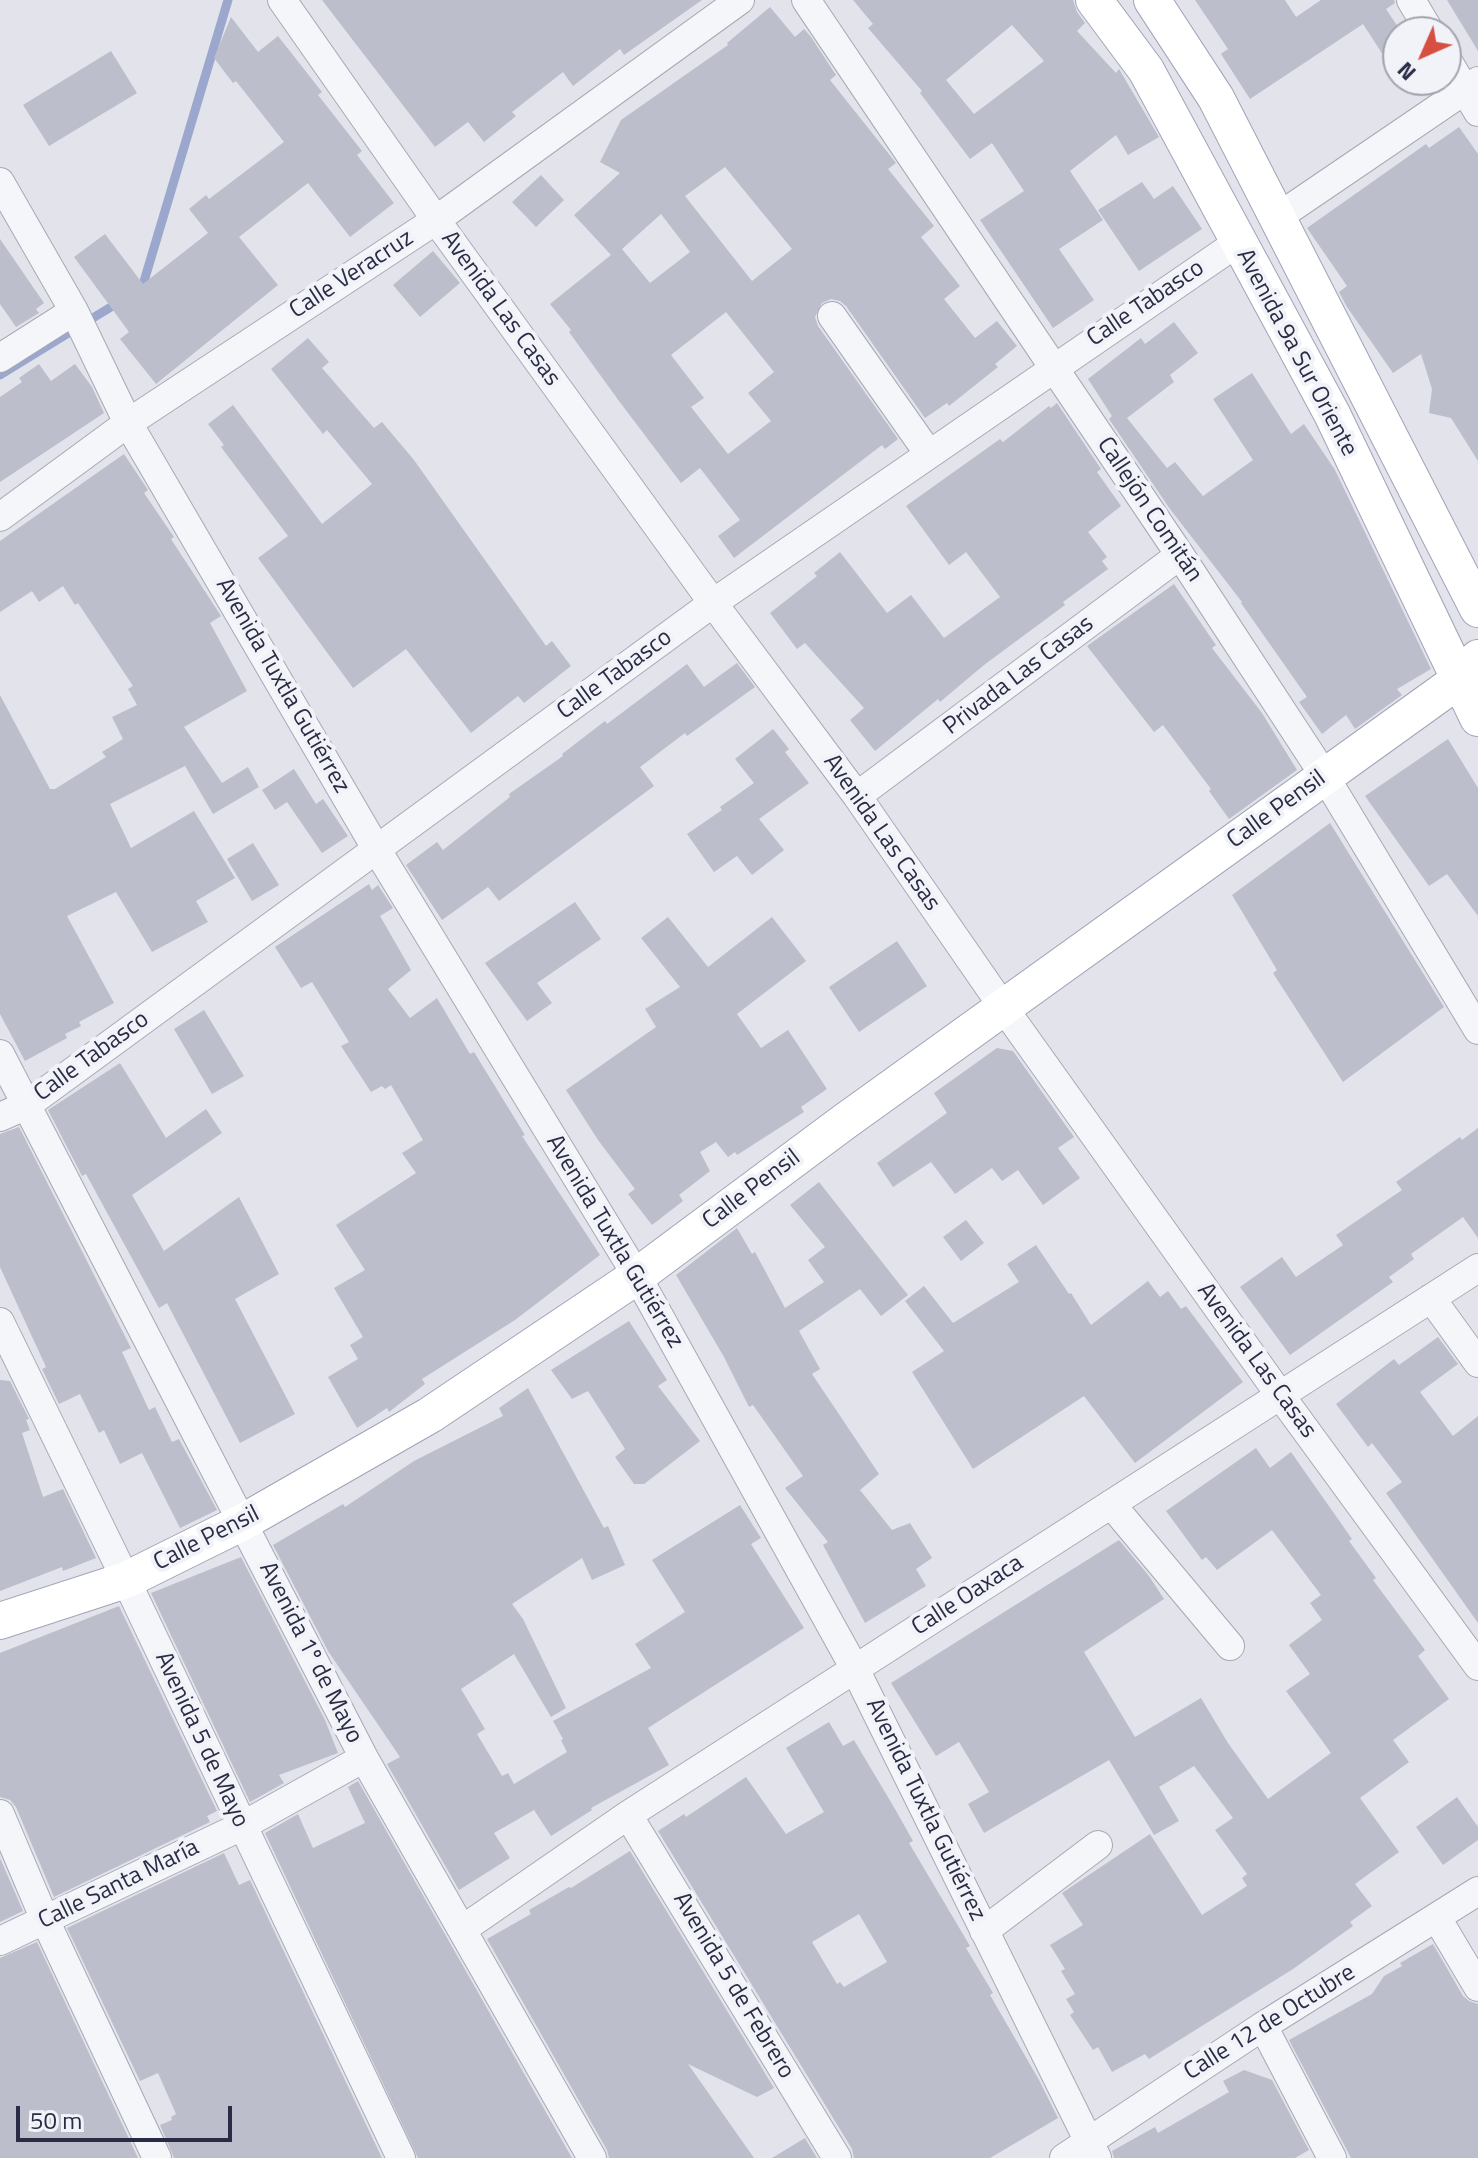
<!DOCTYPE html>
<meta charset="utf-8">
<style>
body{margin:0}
#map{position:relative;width:1478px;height:2158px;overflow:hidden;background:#e2e3eb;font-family:"Titillium Web",sans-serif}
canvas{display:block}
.north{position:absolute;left:1382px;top:16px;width:80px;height:80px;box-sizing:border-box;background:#f2f3f8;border:2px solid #a2a3b0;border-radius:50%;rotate:225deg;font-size:22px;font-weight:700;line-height:32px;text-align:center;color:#292c44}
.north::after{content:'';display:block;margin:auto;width:28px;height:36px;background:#d64f41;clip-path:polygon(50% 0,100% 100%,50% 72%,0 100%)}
.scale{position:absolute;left:16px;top:2106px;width:216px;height:36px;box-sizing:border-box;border:4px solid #292c44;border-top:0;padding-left:10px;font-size:24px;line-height:28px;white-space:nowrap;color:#292c44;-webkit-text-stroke:6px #f2f3f8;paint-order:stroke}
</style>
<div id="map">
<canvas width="1478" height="2158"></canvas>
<div class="north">N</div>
<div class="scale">50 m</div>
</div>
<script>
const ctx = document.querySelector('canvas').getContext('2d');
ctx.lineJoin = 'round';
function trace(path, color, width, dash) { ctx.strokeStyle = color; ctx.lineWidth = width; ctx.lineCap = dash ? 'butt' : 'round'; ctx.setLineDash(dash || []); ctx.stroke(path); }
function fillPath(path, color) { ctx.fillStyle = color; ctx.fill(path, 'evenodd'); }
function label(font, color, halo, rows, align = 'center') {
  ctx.font = font + ' "Titillium Web",sans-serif'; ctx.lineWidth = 8; ctx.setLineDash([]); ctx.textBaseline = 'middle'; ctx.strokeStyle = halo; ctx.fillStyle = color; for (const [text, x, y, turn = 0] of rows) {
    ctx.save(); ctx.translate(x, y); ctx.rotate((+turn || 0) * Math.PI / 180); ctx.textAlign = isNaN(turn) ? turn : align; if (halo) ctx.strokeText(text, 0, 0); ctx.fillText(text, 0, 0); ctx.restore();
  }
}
trace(new Path2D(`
 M 135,292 L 142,288 L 228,0
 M 0,375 L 119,302`), '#9ba7cd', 9);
fillPath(new Path2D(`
 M 322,0 L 702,0 L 624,55 L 620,49 L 573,86 L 563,72 L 512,112 L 516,116 L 484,142 L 468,122 L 435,147 Z
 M 853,0 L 1073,0 L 1077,12 L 1085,23 L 1077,31 L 1116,73 L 1119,69 L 1159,137 L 1128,155 L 1116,135 L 1070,171 L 1103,220 L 1059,249 L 1094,300 L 1053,328 L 980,220 L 1024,191 L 992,143 L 970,159 L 920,93 L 922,91 L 868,28 L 873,24 ZM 1012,25 L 1044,61 L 974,114 L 946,80 Z
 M 1195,0 L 1285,0 L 1296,17 L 1321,0 L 1394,0 L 1395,3 L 1386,9 L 1398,27 L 1398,78 L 1363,24 L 1250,99 L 1221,54 L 1228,49 Z
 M 1447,0 L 1478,0 L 1478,51 Z
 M 770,7 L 795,37 L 804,29 L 811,37 L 836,75 L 830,80 L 896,163 L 888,169 L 934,226 L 921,237 L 960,286 L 944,299 L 975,338 L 997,321 L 1017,346 L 995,364 L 998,367 L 949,406 L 947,403 L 925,418 L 846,306 L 840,301 L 831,299 L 822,303 L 815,317 L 818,326 L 898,439 L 885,449 L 882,445 L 734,558 L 718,536 L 740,520 L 700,468 L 681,483 L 619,401 L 569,332 L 571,330 L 550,304 L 611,255 L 574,215 L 620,173 L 600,162 L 621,120 L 728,45 L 727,43 ZM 725,167 L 792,249 L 752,281 L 685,196 ZM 661,214 L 690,252 L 650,283 L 622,249 ZM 726,312 L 774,372 L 748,393 L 771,421 L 728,454 L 691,407 L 704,398 L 671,355 Z
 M 231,17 L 258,52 L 278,36 L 322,92 L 318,95 L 362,151 L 357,155 L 394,203 L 350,237 L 308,183 L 239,237 L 278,285 L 156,384 L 120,339 L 129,332 L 74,257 L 105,234 L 143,284 L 208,233 L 189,209 L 206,195 L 209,199 L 284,142 L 236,81 L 233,83 L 214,58 Z
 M 111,51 L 137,93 L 49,146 L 23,105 Z
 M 1459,127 L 1478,154 L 1478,461 L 1451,418 L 1429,413 L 1432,389 L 1421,354 L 1393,373 L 1347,307 L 1339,292 L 1347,286 L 1307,228 L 1426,144 L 1429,148 Z
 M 541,175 L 564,200 L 536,227 L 512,202 Z
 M 1142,182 L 1154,199 L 1173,186 L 1202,229 L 1139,271 L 1098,210 Z
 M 0,239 L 44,303 L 36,309 L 39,313 L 16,327 L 0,304 Z
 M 433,251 L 460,283 L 420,317 L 393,285 Z
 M 1174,322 L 1198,353 L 1170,375 L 1174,382 L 1127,418 L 1167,468 L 1175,462 L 1203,496 L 1253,460 L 1213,399 L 1252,373 L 1291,434 L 1304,424 L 1335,470 L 1431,669 L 1397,689 L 1402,695 L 1355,729 L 1346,715 L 1322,734 L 1299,702 L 1307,697 L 1241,603 L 1242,602 L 1170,509 L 1109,419 L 1112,416 L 1088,379 L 1141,338 L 1145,344 Z
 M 308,338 L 329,362 L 322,368 L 374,428 L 382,422 L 414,460 L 546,646 L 552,641 L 571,666 L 524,703 L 518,696 L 471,733 L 406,649 L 353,688 L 258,558 L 288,536 L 221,447 L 224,445 L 208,424 L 233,405 L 322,524 L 372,484 L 327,430 L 323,434 L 271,369 Z
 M 39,364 L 51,381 L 75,364 L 92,387 L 104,413 L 0,482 L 0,397 L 22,382 L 19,378 Z
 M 1057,403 L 1101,469 L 1097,472 L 1121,506 L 1088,532 L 1107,557 L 1102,561 L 1108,569 L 1063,602 L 1065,605 L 984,665 L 940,702 L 938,699 L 875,751 L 850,720 L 864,708 L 805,643 L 797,649 L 770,613 L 817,576 L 814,573 L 840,552 L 887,613 L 911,595 L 944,638 L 1000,597 L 966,552 L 949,565 L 906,506 L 1000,439 L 1003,442 L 1049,406 L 1051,408 Z
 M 124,454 L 148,490 L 144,493 L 174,537 L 171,539 L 221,616 L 210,623 L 247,691 L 184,727 L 222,783 L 248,767 L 259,787 L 213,814 L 185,766 L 110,804 L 131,848 L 194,811 L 235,878 L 196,901 L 208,922 L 152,952 L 116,892 L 67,916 L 114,1003 L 79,1022 L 81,1026 L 65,1034 L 67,1038 L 25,1061 L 0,1014 L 0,695 L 50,789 L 55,789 L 106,757 L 102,752 L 123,739 L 112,717 L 137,705 L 128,689 L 133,686 L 78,603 L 75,605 L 63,586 L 39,602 L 32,591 L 0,612 L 0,541 Z
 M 1174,584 L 1216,645 L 1212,648 L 1262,713 L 1297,770 L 1229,819 L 1209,791 L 1211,789 L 1163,725 L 1154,732 L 1087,646 Z
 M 737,663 L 755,687 L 687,736 L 685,733 L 640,767 L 654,786 L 499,901 L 488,887 L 442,920 L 406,865 L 437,842 L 443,850 L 510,797 L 509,794 L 563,756 L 562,754 L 605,721 L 607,724 L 687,664 L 704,687 Z
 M 773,729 L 789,749 L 785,752 L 809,783 L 759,819 L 784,850 L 752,875 L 737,856 L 714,872 L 687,834 L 722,810 L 720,807 L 754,783 L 735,759 Z
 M 1448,739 L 1478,788 L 1478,916 L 1447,874 L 1429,886 L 1365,796 Z
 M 294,769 L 316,804 L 323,799 L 348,836 L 322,853 L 287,802 L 275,810 L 262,790 Z
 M 1330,823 L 1444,1007 L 1343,1082 L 1273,973 L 1277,970 L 1232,895 Z
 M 253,843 L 279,885 L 252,901 L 227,859 Z
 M 369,884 L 372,890 L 378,885 L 393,908 L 380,916 L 411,970 L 388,989 L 410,1018 L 437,998 L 470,1054 L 474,1052 L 525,1135 L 522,1136 L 600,1255 L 515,1320 L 422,1379 L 425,1384 L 389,1412 L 387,1408 L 357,1428 L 328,1377 L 358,1359 L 350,1345 L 363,1337 L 334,1288 L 365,1270 L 336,1225 L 416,1173 L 402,1153 L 423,1140 L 391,1085 L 385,1089 L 382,1086 L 371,1092 L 341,1046 L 349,1042 L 312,982 L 301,988 L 275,947 Z
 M 575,902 L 601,939 L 537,983 L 552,1003 L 527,1021 L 485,963 Z
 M 668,917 L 708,967 L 772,917 L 806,961 L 737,1014 L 761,1048 L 788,1030 L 827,1089 L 801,1107 L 804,1112 L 737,1155 L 735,1152 L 728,1157 L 716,1142 L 700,1152 L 710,1171 L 679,1195 L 683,1201 L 652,1225 L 628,1194 L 635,1189 L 598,1140 L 566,1090 L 656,1027 L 645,1009 L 680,987 L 641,938 Z
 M 897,941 L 927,986 L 859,1032 L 829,987 Z
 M 204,1010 L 244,1076 L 212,1094 L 174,1029 Z
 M 997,1048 L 1013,1051 L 1074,1137 L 1058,1148 L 1080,1178 L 1043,1205 L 1018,1170 L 1002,1181 L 992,1168 L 955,1194 L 931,1162 L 893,1187 L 877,1163 L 947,1113 L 934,1093 Z
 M 120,1063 L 166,1138 L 206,1109 L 222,1133 L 132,1195 L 164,1251 L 239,1197 L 279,1274 L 235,1299 L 295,1414 L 240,1443 L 167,1303 L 159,1308 L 86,1174 L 82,1176 L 48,1110 Z
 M 19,1127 L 131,1348 L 122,1352 L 149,1410 L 155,1407 L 172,1442 L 179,1439 L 217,1510 L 180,1528 L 142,1453 L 120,1464 L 104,1430 L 99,1433 L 80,1394 L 59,1404 L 42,1369 L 46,1367 L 0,1267 L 0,1134 Z
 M 1478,1128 L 1478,1238 L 1463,1217 L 1411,1254 L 1414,1259 L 1389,1277 L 1393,1282 L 1290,1355 L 1240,1287 L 1282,1257 L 1296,1277 L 1343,1245 L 1336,1235 L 1402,1190 L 1396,1182 L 1460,1137 L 1462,1140 Z
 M 819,1182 L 908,1295 L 881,1316 L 860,1289 L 799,1331 L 820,1369 L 812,1374 L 879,1474 L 860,1490 L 892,1530 L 910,1523 L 932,1558 L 916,1569 L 926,1586 L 865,1623 L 823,1545 L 828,1542 L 785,1488 L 803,1476 L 753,1405 L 749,1407 L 724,1357 L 676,1275 L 737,1228 L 752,1254 L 755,1252 L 785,1308 L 824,1282 L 808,1260 L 825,1247 L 790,1205 Z
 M 966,1220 L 984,1243 L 961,1261 L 943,1237 Z
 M 1036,1245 L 1069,1294 L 1071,1293 L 1091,1325 L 1148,1281 L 1160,1297 L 1168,1291 L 1181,1309 L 1186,1306 L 1243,1382 L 1135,1463 L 1084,1396 L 973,1469 L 912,1372 L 944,1351 L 905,1301 L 924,1286 L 953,1323 L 1019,1282 L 1007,1264 Z
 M 629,1321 L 667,1380 L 658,1386 L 700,1441 L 644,1484 L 634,1484 L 615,1457 L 625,1449 L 588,1391 L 572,1399 L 551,1370 Z
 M 1438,1337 L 1458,1364 L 1420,1392 L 1453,1436 L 1478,1416 L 1478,1623 L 1386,1493 L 1402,1482 L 1372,1443 L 1368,1447 L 1336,1404 L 1394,1359 L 1399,1365 Z
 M 0,1380 L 10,1381 L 29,1419 L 26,1420 L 30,1430 L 22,1433 L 43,1497 L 63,1489 L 96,1558 L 63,1571 L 62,1567 L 0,1591 Z
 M 528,1388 L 604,1528 L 608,1526 L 625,1565 L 592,1580 L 582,1558 L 512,1604 L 523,1619 L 566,1708 L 551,1717 L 514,1654 L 461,1689 L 485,1729 L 477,1734 L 502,1776 L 508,1773 L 514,1784 L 567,1752 L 561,1740 L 563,1739 L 553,1721 L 651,1668 L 635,1644 L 685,1612 L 652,1560 L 740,1505 L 761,1538 L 751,1544 L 804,1628 L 648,1728 L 669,1765 L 591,1808 L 592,1810 L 551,1836 L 534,1810 L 494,1833 L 510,1858 L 459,1890 L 387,1764 L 400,1757 L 328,1651 L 273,1545 L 343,1504 L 345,1507 L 414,1461 L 503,1416 L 499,1408 Z
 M 1256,1448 L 1270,1468 L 1291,1452 L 1352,1539 L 1349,1541 L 1376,1578 L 1373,1580 L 1425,1650 L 1418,1656 L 1449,1699 L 1393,1740 L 1409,1762 L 1360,1798 L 1399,1852 L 1355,1884 L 1372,1906 L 1350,1922 L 1353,1926 L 1293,1969 L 1149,2059 L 1145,2054 L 1112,2072 L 1098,2047 L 1093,2050 L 1070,2015 L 1074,2012 L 1066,1999 L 1075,1994 L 1061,1971 L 1065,1969 L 1050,1945 L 1083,1925 L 1062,1893 L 1150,1834 L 1202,1915 L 1247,1886 L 1242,1878 L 1247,1874 L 1215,1830 L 1233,1818 L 1194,1766 L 1159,1787 L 1179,1821 L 1154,1835 L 1109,1760 L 984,1833 L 968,1804 L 989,1792 L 959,1742 L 936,1756 L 891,1683 L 1119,1540 L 1149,1576 L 1164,1599 L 1084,1652 L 1135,1737 L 1201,1698 L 1228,1743 L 1268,1799 L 1331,1753 L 1286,1691 L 1310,1674 L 1289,1645 L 1322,1620 L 1310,1603 L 1321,1595 L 1272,1530 L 1217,1570 L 1206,1557 L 1202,1560 L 1166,1511 Z
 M 241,1557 L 325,1720 L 338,1753 L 279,1775 L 284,1783 L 250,1802 L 151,1593 Z
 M 119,1606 L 217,1811 L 207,1816 L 210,1822 L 54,1897 L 16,1807 L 10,1800 L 0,1797 L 0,1653 Z
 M 829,1722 L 843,1746 L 854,1740 L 895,1809 L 913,1841 L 909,1843 L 970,1946 L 966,1948 L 993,1993 L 990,1995 L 1039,2080 L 1058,2118 L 990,2158 L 854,2158 L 852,2149 L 658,1831 L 684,1814 L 686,1817 L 746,1777 L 786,1834 L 824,1812 L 786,1748 ZM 859,1914 L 887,1962 L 844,1987 L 840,1982 L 837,1984 L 812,1942 Z
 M 358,1781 L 572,2158 L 418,2158 L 265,1833 L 298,1814 L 313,1848 L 365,1823 L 348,1787 Z
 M 1457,1797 L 1478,1827 L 1478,1840 L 1443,1865 L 1416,1827 Z
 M 630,1851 L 774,2088 L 757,2097 L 688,2064 L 754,2158 L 609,2158 L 607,2150 L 487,1939 L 531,1914 L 529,1910 L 569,1887 L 571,1888 Z
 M 224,1853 L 239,1885 L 250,1880 L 382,2158 L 174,2158 L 160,2125 L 172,2120 L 171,2117 L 176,2114 L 158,2073 L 140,2081 L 67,1928 Z
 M 0,1858 L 23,1911 L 0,1922 Z
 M 37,1942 L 138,2158 L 0,2158 L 0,1958 Z
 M 1433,1944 L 1463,1996 L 1469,2001 L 1478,2004 L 1478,2158 L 1351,2158 L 1289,2040 L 1372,1994 L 1384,1976 L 1402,1966 L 1400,1963 Z
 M 1244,2070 L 1272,2080 L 1309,2150 L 1295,2158 L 1114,2158 L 1112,2151 L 1155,2127 L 1158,2133 L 1229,2092 L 1223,2081 Z
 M 805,2138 L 817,2158 L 772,2158 Z`), '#bcbecb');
const minor = new Path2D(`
 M 282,0 L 436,220 L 713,603 L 857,796 L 1003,1007 L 1280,1395 L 1478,1666
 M 806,0 L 1180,555 L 1324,775 L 1478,1030
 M 1411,0 L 1430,32
 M 1446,58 L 1478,112
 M 0,182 L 74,311 L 128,423 L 377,850 L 637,1276 L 855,1669 L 1097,2158
 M 1278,217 L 1478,81
 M 832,316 L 929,454
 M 0,358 L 74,311
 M 0,517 L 128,423 L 436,220 L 740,0
 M 857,796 L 1180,555
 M 0,1054 L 364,1758 L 592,2158
 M 0,1117 L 27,1105 L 713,603 L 1237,243
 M 1431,1298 L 1478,1363
 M 0,1322 L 126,1580 L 401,2158
 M 1111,1504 L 1230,1646
 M 0,1814 L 45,1920 L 157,2158
 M 628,1815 L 837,2158
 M 1437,1918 L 1478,1987
 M 463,1929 L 628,1815 L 1478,1268
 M 984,1931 L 1098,1845
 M 0,1941 L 242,1826 L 364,1758
 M 1263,2026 L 1332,2158
 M 1064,2158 L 1263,2026 L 1478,1891`);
const major = new Path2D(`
 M 1094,0 L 1146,70 L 1332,414 L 1478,718
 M 1152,0 L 1216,98 L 1478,609
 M 0,1621 L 126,1580 L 243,1522 L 430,1415 L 637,1276 L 844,1122 L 1459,680 L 1478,658`);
trace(minor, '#a7a8b6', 30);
trace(major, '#a1a4b8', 38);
trace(minor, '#f5f6f9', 28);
trace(major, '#fff', 36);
label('24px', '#292c44', '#f2f3f8', [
 ["Calle Veracruz",352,275,-33],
 ["Calle Tabasco",1146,304,-34],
 ["Avenida Las Casas",500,309,54],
 ["Avenida 9a Sur Oriente",1296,353,62],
 ["Callejón Comitán",1149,510,56],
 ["Calle Tabasco",615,675,-36],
 ["Privada Las Casas",1019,676,-37],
 ["Avenida Tuxtla Gutiérrez",282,686,60],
 ["Calle Pensil",1277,810,-36],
 ["Avenida Las Casas",881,833,55],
 ["Calle Tabasco",92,1057,-36],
 ["Calle Pensil",752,1190,-37],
 ["Avenida Tuxtla Gutiérrez",614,1242,59],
 ["Avenida Las Casas",1256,1361,54],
 ["Calle Pensil",207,1539,-27],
 ["Calle Oaxaca",968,1596,-33],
 ["Avenida 1º de Mayo",310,1653,63],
 ["Avenida 5 de Mayo",201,1740,65],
 ["Avenida Tuxtla Gutiérrez",925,1810,64],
 ["Calle Santa María",119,1885,-26],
 ["Avenida 5 de Febrero",733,1986,59],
 ["Calle 12 de Octubre",1270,2023,-32]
]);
</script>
